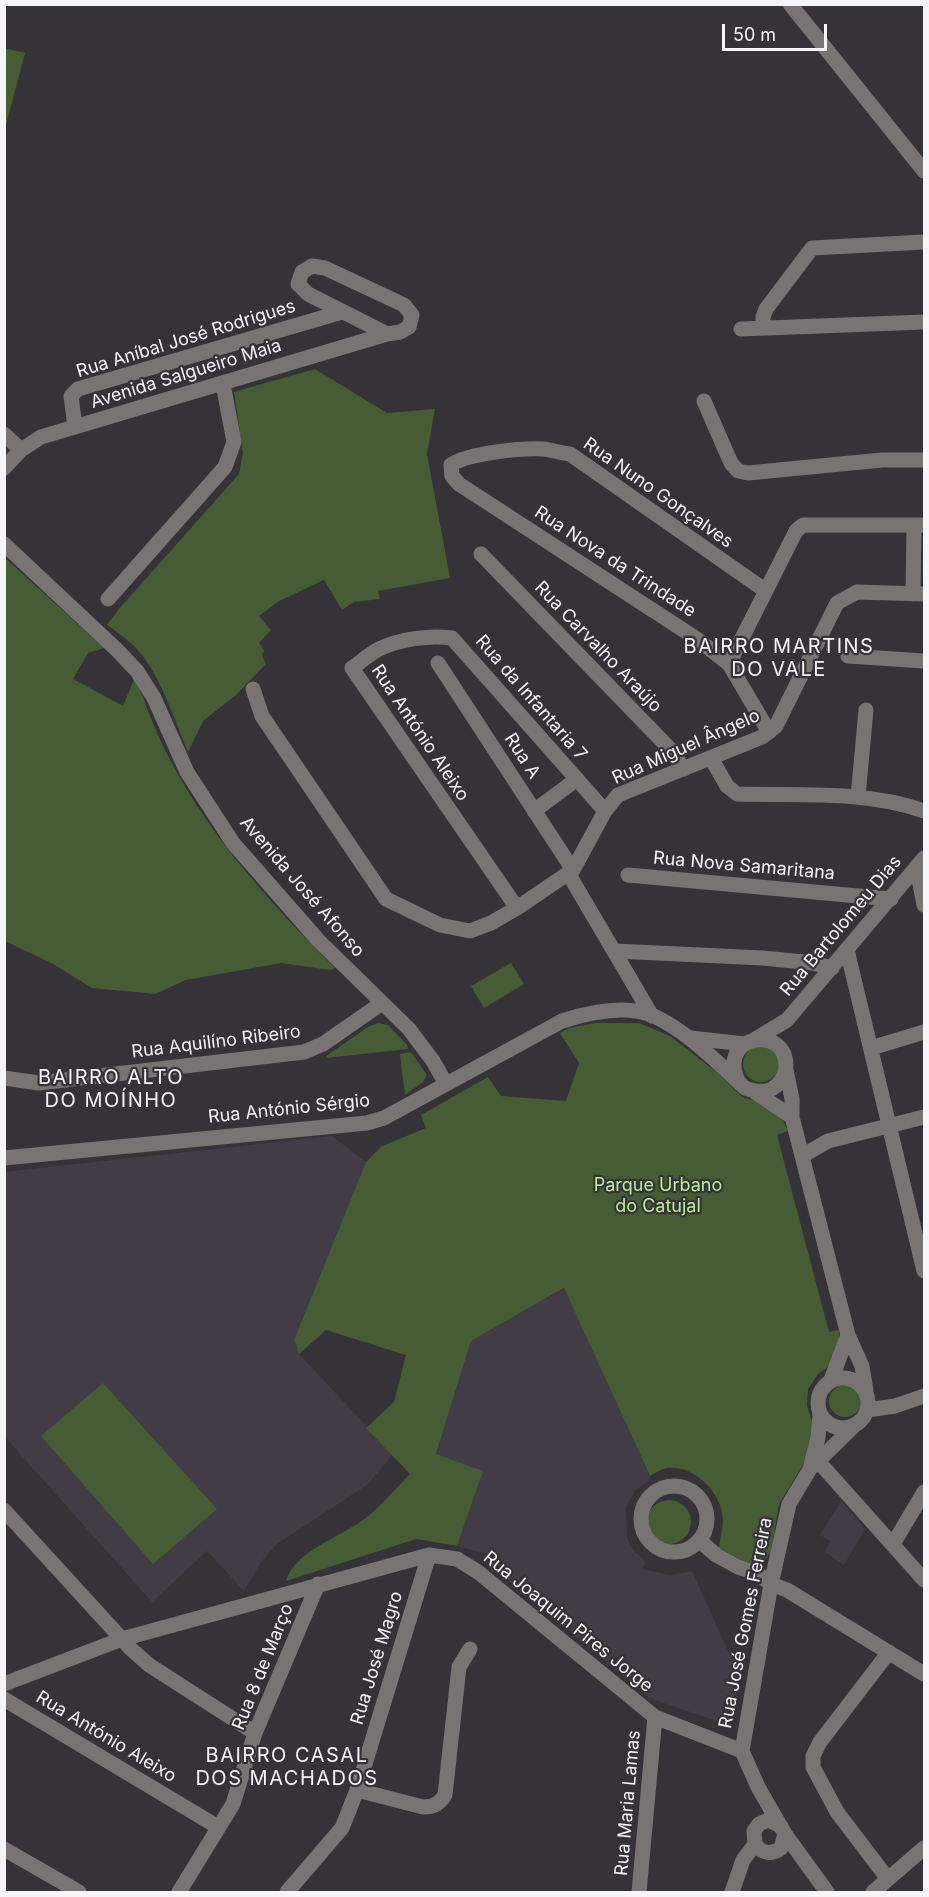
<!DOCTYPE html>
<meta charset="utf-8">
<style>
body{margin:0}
#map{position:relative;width:929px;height:1897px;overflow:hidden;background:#353337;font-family:Inter,sans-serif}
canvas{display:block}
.frame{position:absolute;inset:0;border:6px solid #f5f4f7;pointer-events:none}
.scale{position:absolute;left:722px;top:24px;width:105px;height:27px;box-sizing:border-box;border:3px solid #f5f4f7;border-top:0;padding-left:8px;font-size:18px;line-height:21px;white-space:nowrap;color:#f5f4f7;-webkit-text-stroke:4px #353337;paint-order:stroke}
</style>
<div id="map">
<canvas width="929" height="1897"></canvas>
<div class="frame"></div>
<div class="scale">50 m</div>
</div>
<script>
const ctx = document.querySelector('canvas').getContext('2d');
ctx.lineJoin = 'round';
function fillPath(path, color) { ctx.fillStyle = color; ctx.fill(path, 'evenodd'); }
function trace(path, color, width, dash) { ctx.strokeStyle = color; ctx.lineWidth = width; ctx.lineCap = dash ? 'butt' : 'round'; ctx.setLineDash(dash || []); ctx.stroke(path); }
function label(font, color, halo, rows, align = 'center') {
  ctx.font = font + ' Inter,sans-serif'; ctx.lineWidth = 4.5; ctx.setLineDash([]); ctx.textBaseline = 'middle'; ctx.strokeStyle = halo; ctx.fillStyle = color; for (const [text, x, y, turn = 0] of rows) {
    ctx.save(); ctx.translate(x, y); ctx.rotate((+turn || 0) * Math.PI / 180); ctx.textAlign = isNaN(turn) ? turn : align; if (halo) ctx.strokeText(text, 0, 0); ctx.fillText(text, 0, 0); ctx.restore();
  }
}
fillPath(new Path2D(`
 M 332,1136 L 366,1162 L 294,1340 L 299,1354 L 393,1454 L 367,1485 L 277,1544 L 261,1562 L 244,1591 L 207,1551 L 152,1602 L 5,1437 L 4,1172 Z
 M 565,1288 L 651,1479 L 635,1491 L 626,1507 L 627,1538 L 635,1552 L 646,1562 L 642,1568 L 645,1570 L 670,1575 L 692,1571 L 739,1675 L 729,1725 L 649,1698 L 490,1565 L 492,1555 L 457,1546 L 482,1471 L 436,1455 L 471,1341 Z
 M 841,1501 L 865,1529 L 844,1565 L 825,1552 L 830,1541 L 820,1535 Z`), '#413c46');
fillPath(new Path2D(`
 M 4,48 L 25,53 L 5,129 L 4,129 Z
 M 315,369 L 387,413 L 435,409 L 427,454 L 450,578 L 378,591 L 380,599 L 354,602 L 342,610 L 324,580 L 279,601 L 259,616 L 271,630 L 259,643 L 264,651 L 262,656 L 266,664 L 236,695 L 203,721 L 188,752 C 175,721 158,668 133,645 C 125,638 116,631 107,625 L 118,610 L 239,474 L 243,453 L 234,392 Z
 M 4,557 L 104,648 L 88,653 L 73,679 L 123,706 L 135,677 C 143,696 149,715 157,733 C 197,823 266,899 335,968 L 330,970 L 281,963 L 186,980 L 155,994 L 92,988 L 53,964 L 5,941 Z
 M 511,963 L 524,984 L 484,1008 L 471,986 Z
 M 378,1023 L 388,1025 L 407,1045 L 408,1049 L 326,1058 L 326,1056 L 368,1027 Z
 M 596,1023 L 639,1023 L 670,1036 L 719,1074 L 742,1097 L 764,1103 L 782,1118 L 788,1131 L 777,1135 L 829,1332 L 839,1330 L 839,1349 L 832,1364 L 818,1374 L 808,1389 L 807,1406 L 814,1428 L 809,1455 L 779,1504 L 771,1551 L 766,1559 L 749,1564 L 719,1548 C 720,1539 723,1529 723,1520 C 722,1493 695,1465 667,1468 C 661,1469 655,1473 650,1476 L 564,1288 L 471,1341 L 436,1454 L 483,1471 L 457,1546 L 416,1539 L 286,1581 C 295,1550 344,1536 367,1517 C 382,1505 396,1488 410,1474 L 366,1428 L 394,1402 L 406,1355 L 326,1330 L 299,1354 L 294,1340 L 366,1162 L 382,1146 L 426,1128 L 421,1115 L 488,1077 L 501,1096 L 566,1101 L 579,1063 L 560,1033 L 569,1028 Z
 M743 1064a18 18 0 1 1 36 0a18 18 0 1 1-36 0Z
 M 411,1052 L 427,1075 L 423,1082 L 405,1095 L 400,1054 Z
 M 103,1383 L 217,1509 L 153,1564 L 41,1436 Z
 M829 1401a16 16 0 1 1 32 0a16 16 0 1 1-32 0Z
 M647 1522a22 22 0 1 1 44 0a22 22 0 1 1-44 0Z`), '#455c35');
trace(new Path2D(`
 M 790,4 L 924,171
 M 312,266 L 325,268 L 404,305 L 412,315 L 409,327 L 400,332 L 387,334 L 308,294 L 298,284 L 302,272 Z
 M 763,328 L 763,317 L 766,309 L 812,248 L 924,242
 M 741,329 L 924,322
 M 704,401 L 731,463 L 738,471 L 748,473 L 882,460 L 924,460
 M 75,427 L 71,396 L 78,389 L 342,312
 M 4,434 L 21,450
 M 4,468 L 21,450 L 41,437 L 387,334
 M 4,544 L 117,650 L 137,671 L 154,698 L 187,772 L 233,843 L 318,940 L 409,1029 L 433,1061 L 446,1084
 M 481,554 L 670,749 L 684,769
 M 766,591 L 570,454 C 561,453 552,450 543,449 C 521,448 468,453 451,465 L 452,476 L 459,484 L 697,639 L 729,664 L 769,732
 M 913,594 L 914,525
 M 108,599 L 225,467 L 234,442 L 223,384
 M 848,656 L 924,661
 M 438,663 L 573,870
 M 729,664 L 796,531 L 803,525 L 924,525
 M 253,689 L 262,716 L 386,899 L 440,925 L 470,931 L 491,923 L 517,908 L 573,870 L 605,811 L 618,795 L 762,737 L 776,726 L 837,603 L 857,592 L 924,594
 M 711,758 L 727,786 L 737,794 C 799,796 866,790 924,811
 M 858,797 L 866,710
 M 534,811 L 577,779
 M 917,868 L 924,905
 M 568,873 L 652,1016
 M 628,875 L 891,899
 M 517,908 L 352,668 C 361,662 369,654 379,649 C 400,639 429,635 452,638 L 605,811
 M 847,950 L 924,1271
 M 615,951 L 763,958 L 813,963 L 832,968
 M 691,1038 L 744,1044
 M 754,1040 L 787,1020 L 924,858
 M 871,1048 L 924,1032
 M 786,1070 L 792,1099 L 792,1117 L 848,1335 L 862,1366 L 866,1391
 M 4,1078 L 39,1083 L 304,1052 L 323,1044 L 382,1003
 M 755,1092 L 792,1117
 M 802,1156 L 828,1141 L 924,1117
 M 4,1158 L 367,1123 L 384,1118 L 562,1021 C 590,1012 626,1004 654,1016 C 688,1032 718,1063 745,1088 C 756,1092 767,1094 776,1086 C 782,1081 786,1073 786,1065 C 785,1024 717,1035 738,1081
 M818 1403a25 25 0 1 1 50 0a25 25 0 1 1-50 0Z
 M 831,1380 L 848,1335
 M 867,1410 L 895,1406 L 924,1396
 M 820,1414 L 818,1438 L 810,1469 L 789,1504 L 771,1584 L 742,1751 L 758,1787 L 785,1834 L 827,1892
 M 818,1461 L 924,1580
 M 812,1467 L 855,1425
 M641 1519a33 33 0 1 1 66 0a33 33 0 1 1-66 0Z
 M 4,1510 L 131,1649 L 149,1665 L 255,1733
 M 700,1541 L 716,1555 L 738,1567 L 758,1574 L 771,1584 L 787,1590 L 924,1674
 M 893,1544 L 924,1492
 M 4,1684 L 122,1639 L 429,1555 L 457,1559 L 478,1572 L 655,1717 L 742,1751
 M 4,1699 L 218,1827
 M 357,1790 L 423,1807 C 434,1807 439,1804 445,1795 L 459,1667 L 470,1649
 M 781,1826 L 768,1820 L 759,1824 L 754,1831 L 755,1844 C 762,1854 772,1855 781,1848 L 785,1834
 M 4,1849 L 79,1892
 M 888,1879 L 837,1812 L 813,1767 L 813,1756 L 820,1742 L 889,1652
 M 179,1892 L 233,1804 L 255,1733 L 318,1584
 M 287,1892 L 342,1828 L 357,1790 L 429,1555
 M 639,1892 L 655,1717
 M 732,1892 L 743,1860 L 755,1844
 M 873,1892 L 924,1848`), '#777473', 15);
label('18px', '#f5f4f7', '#353337', [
 ["Rua Aníbal José Rodrigues",186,339,-17],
 ["Avenida Salgueiro Maia",186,374,-17],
 ["Rua Nuno Gonçalves",658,493,35],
 ["Rua Nova da Trindade",615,562,33],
 ["Rua Carvalho Araújo",598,647,46],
 ["Rua da Infantaria 7",531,698,49],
 ["Rua António Aleixo",420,733,56],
 ["Rua Miguel Ângelo",686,747,-24],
 ["Rua A",522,756,57],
 ["Rua Nova Samaritana",744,866,5],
 ["Avenida José Afonso",302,887,49],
 ["Rua Bartolomeu Dias",841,926,-50],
 ["Rua Aquilíno Ribeiro",216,1042,-7],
 ["Rua António Sérgio",289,1109,-6],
 ["Rua Joaquim Pires Jorge",568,1622,39],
 ["Rua José Gomes Ferreira",746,1623,-79],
 ["Rua José Magro",377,1658,-73],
 ["Rua 8 de Março",263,1667,-68],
 ["Rua António Aleixo",106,1737,31],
 ["Rua Maria Lamas",628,1803,-85]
]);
label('18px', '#b9ee94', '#353337', [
 ["Parque Urbano",658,1186],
 ["do Catujal",658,1207]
]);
ctx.letterSpacing = '1.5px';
label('20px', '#f5f4f7', '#353337', [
 ["BAIRRO MARTINS",779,647],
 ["DO VALE",779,670],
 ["BAIRRO ALTO",111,1078],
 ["DO MOÍNHO",111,1101],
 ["BAIRRO CASAL",287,1756],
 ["DOS MACHADOS",287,1779]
]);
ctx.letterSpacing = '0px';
</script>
